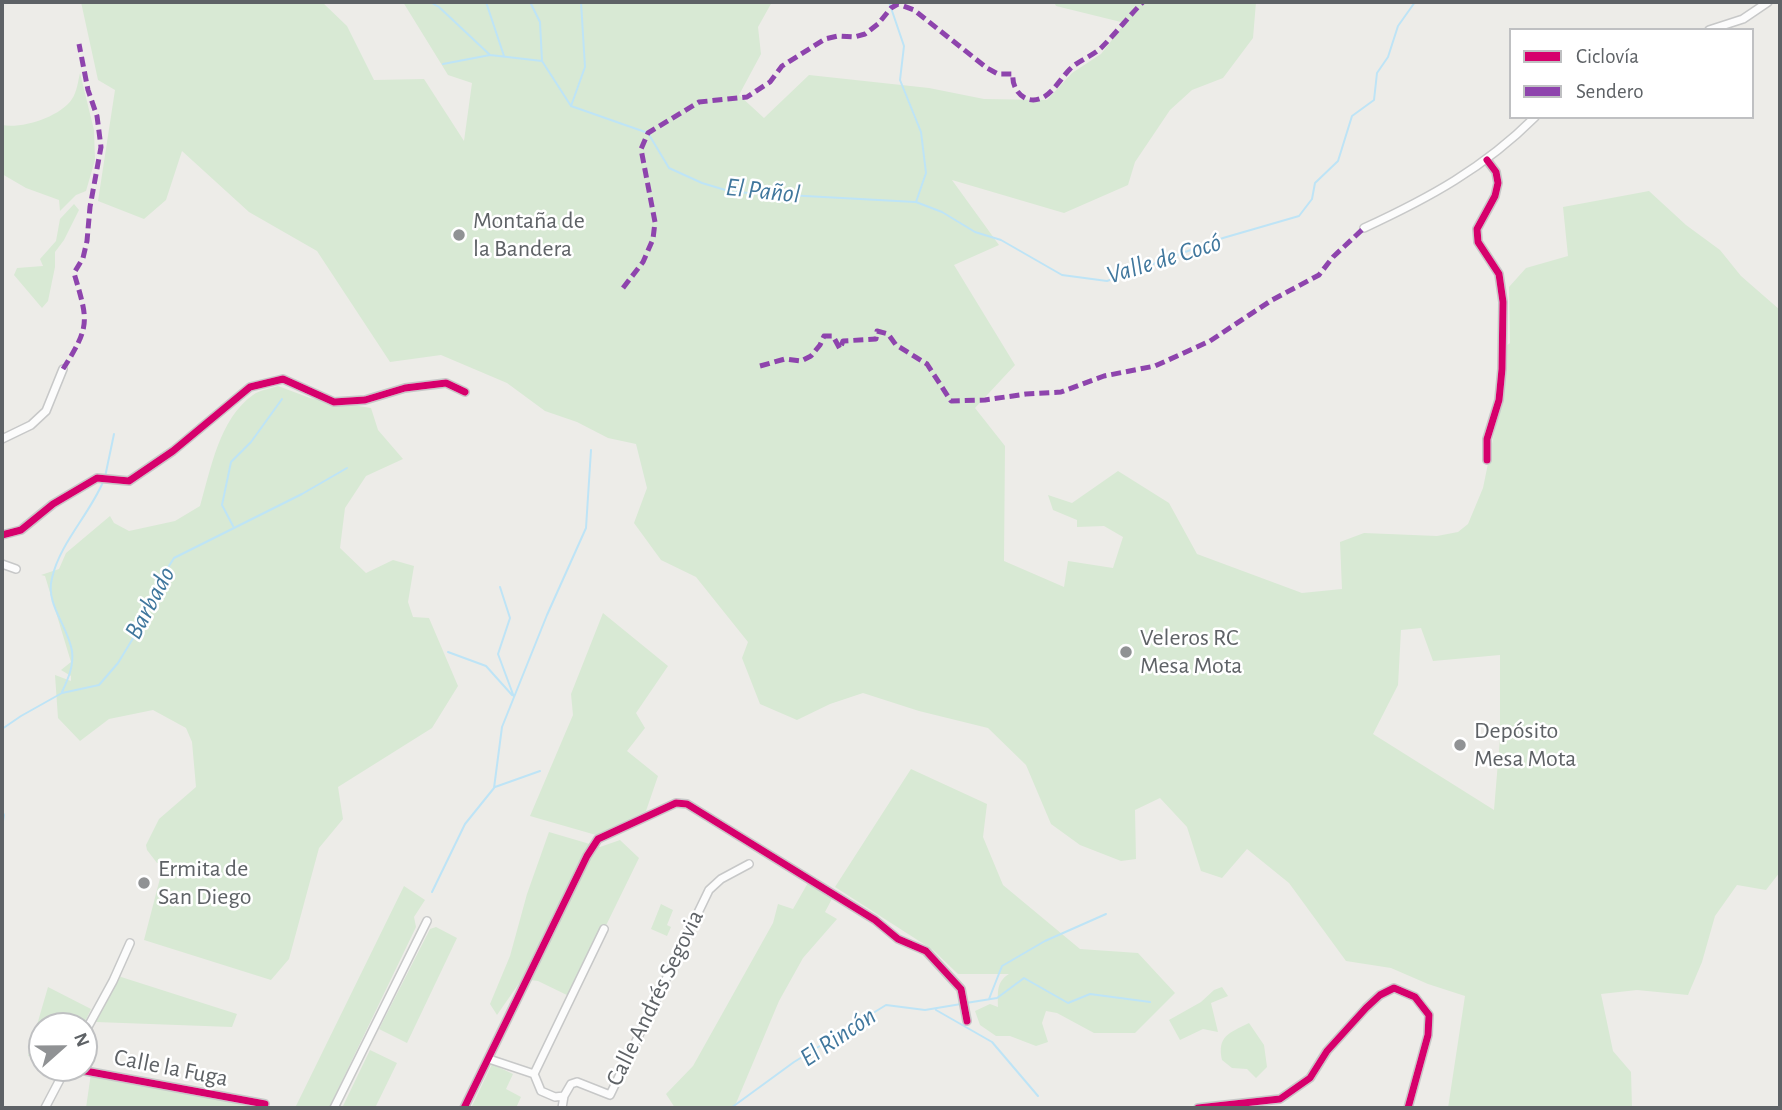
<!DOCTYPE html>
<meta charset="utf-8">
<style>
body{margin:0}
#map{position:relative;width:1782px;height:1110px;overflow:hidden;background:#edece8;font-family:"Alegreya Sans",sans-serif}
canvas{display:block}
.frame{position:absolute;inset:0;border:4px solid #5e6266;pointer-events:none}
.legend{position:absolute;left:1509px;top:28px;width:245px;height:91px;box-sizing:border-box;background:#fff;border:2px solid #bfc0c2;margin:0;padding:9px 12px;list-style:none;font-size:21px;color:#5e6266}
.legend li{display:flex;align-items:center;gap:14px;height:35px}
.legend b{width:35px;border:2px solid #bfc0c2}
.north{position:absolute;left:28px;top:1012px;width:70px;height:70px;box-sizing:border-box;background:#fff;border:2px solid #bfc0c2;border-radius:50%;rotate:69deg;font-size:19px;font-weight:700;line-height:28px;text-align:center;color:#5e6266}
.north::after{content:'';display:block;margin:auto;width:24px;height:32px;background:#909294;clip-path:polygon(50% 0,100% 100%,50% 72%,0 100%)}
</style>
<div id="map">
<canvas width="1782" height="1110"></canvas>
<div class="frame"></div>
<ul class="legend">
<li><b style="height:9px;background:#d6006c"></b>Ciclovía</li>
<li><b style="height:9px;background:#8e44ad"></b>Sendero</li>
</ul>
<div class="north">N</div>
</div>
<script>
const ctx = document.querySelector('canvas').getContext('2d');
ctx.lineJoin = 'round';
function fillPath(path, color) { ctx.fillStyle = color; ctx.fill(path, 'evenodd'); }
function trace(path, color, width, dash) { ctx.strokeStyle = color; ctx.lineWidth = width; ctx.lineCap = dash ? 'butt' : 'round'; ctx.setLineDash(dash || []); ctx.stroke(path); }
function label(font, color, halo, rows, align = 'center') {
  ctx.font = font + ' "Alegreya Sans",sans-serif'; ctx.lineWidth = 5; ctx.setLineDash([]); ctx.textBaseline = 'middle'; ctx.strokeStyle = halo; ctx.fillStyle = color; for (const [text, x, y, turn = 0] of rows) {
    ctx.save(); ctx.translate(x, y); ctx.rotate((+turn || 0) * Math.PI / 180); ctx.textAlign = isNaN(turn) ? turn : align; if (halo) ctx.strokeText(text, 0, 0); ctx.fillText(text, 0, 0); ctx.restore();
  }
}
fillPath(new Path2D(`
 M 81,2 L 322,2 L 347,26 L 374,80 L 424,79 L 464,141 L 472,83 L 448,75 L 403,2 L 772,2 L 758,27 L 761,54 L 739,95 L 764,118 L 809,75 L 929,88 L 984,99 L 1047,100 L 1072,73 L 1101,54 L 1125,23 L 1056,6 L 1054,2 L 1256,2 L 1253,38 L 1223,78 L 1192,90 L 1170,110 L 1135,162 L 1128,185 L 1064,213 L 952,180 L 999,245 L 954,265 L 1015,365 L 975,408 L 1005,446 L 1004,561 L 1064,587 L 1068,561 L 1113,568 L 1123,537 L 1104,526 L 1077,527 L 1077,520 L 1053,510 L 1048,495 L 1072,503 L 1118,471 L 1169,503 L 1197,554 L 1302,593 L 1342,589 L 1340,542 L 1364,533 L 1437,536 L 1458,532 L 1468,524 L 1483,488 L 1503,390 L 1502,349 L 1510,343 L 1509,287 L 1526,268 L 1568,256 L 1563,207 L 1649,191 L 1686,225 L 1720,250 L 1741,276 L 1780,310 L 1780,872 L 1766,890 L 1737,885 L 1715,916 L 1702,962 L 1688,995 L 1637,990 L 1601,994 L 1613,1051 L 1631,1072 L 1632,1108 L 1448,1108 L 1465,996 L 1428,984 L 1391,968 L 1346,961 L 1289,883 L 1247,849 L 1222,878 L 1201,871 L 1187,827 L 1160,798 L 1135,810 L 1136,859 L 1121,861 L 1080,845 L 1051,824 L 1026,765 L 988,728 L 919,711 L 863,693 L 830,704 L 797,720 L 760,704 L 742,658 L 748,642 L 696,577 L 661,560 L 634,523 L 647,488 L 636,444 L 608,438 L 577,422 L 545,411 L 507,383 L 441,355 L 390,362 L 317,251 L 249,212 L 182,151 L 166,200 L 144,219 L 98,201 L 115,90 L 98,80 ZM 1421,628 L 1433,661 L 1500,655 L 1500,738 L 1494,810 L 1373,734 L 1398,685 L 1401,630 Z
 M 80,73 L 94,130 L 95,160 L 86,191 L 76,195 L 60,211 L 59,200 L 26,188 L 2,174 L 2,125 C 22,129 60,117 72,99 C 77,92 78,81 80,73 Z
 M 74,204 L 79,210 L 64,240 L 55,252 L 55,267 L 48,301 L 42,308 L 14,275 L 17,268 L 43,266 L 40,259 L 56,241 L 60,219 Z
 M 278,386 L 310,398 L 371,408 L 378,430 L 403,459 L 366,476 L 345,508 L 340,548 L 366,573 L 393,560 L 414,566 L 408,602 L 413,617 L 429,618 L 458,686 L 432,728 L 338,787 L 343,819 L 319,848 L 289,959 L 271,980 L 144,940 L 164,863 L 157,863 L 147,850 L 146,845 L 159,819 L 196,787 L 192,742 L 186,728 L 153,710 L 109,719 L 80,741 L 58,718 L 55,675 L 71,681 L 71,676 L 61,670 L 71,662 L 45,576 L 41,575 L 59,569 L 66,553 L 110,516 L 114,523 L 129,531 L 175,521 L 200,506 C 211,469 219,419 253,395 C 259,390 270,389 278,386 Z
 M 603,613 L 668,666 L 636,713 L 645,728 L 627,751 L 658,776 L 646,811 L 596,835 L 530,816 L 573,715 L 571,694 Z
 M 911,769 L 987,804 L 983,837 L 1003,885 L 1080,949 L 1138,953 L 1175,993 L 1135,1033 L 1094,1033 L 1057,1013 L 1046,1011 L 1042,1023 L 1048,1042 L 1036,1046 L 1010,1036 L 996,1036 L 980,1025 L 975,1011 L 990,1004 L 998,1007 C 998,992 996,982 1009,974 L 958,974 L 933,950 L 835,887 Z
 M 549,832 L 600,847 L 620,840 L 639,858 L 571,997 L 538,981 L 522,979 L 497,1015 L 490,1004 L 510,956 L 527,894 Z
 M 809,881 L 834,895 L 825,912 L 837,919 L 803,958 L 779,1001 L 734,1108 L 675,1108 L 666,1094 L 693,1066 L 773,923 L 778,904 L 793,909 Z
 M 404,886 L 425,900 L 414,917 L 416,927 L 329,1108 L 295,1108 Z
 M 661,904 L 673,910 L 667,925 L 671,927 L 667,936 L 651,929 Z
 M 436,927 L 457,938 L 407,1043 L 379,1029 L 430,929 Z
 M 118,976 L 237,1014 L 232,1027 L 96,1022 Z
 M 48,987 L 91,1009 L 83,1026 L 42,1026 L 42,1059 L 28,1056 Z
 M 1222,987 L 1228,996 L 1211,1003 L 1218,1032 L 1203,1029 L 1180,1040 L 1169,1020 L 1201,1002 L 1214,990 Z
 M 1249,1023 L 1264,1045 L 1267,1067 L 1256,1078 L 1247,1069 L 1232,1068 L 1222,1060 C 1217,1036 1229,1033 1249,1023 Z
 M 370,1050 L 397,1063 L 375,1108 L 342,1108 Z
 M 492,1064 L 513,1074 L 506,1089 L 521,1097 L 516,1108 L 471,1108 Z
 M 91,1073 L 254,1104 L 253,1108 L 86,1108 Z`), '#d8e9d4');
trace(new Path2D(`
 M 430,2 L 439,7 L 490,55 L 542,61 L 571,106 L 648,133 L 669,168 L 702,183 L 732,192 L 915,202
 M 486,2 L 504,56
 M 530,2 L 540,22 L 542,61
 M 889,2 L 904,46 L 900,80 L 921,132 L 926,173 L 916,202 L 942,212 L 975,232 L 1001,240 L 1062,275 L 1107,281 L 1223,238 L 1299,216 L 1312,199 L 1315,183 L 1338,161 L 1352,116 L 1374,100 L 1377,73 L 1388,57 L 1398,26 L 1415,2
 M 443,64 L 490,55
 M 571,106 L 585,67 L 581,2
 M 105,477 L 114,434
 M 233,526 L 222,505 L 231,462 L 251,442 L 282,399
 M 500,587 L 510,618 L 498,654 L 514,697
 M 448,652 L 486,666 L 512,695
 M 62,692 C 68,679 74,666 72,651 C 68,626 45,604 52,578 C 60,543 89,515 103,482
 M 2,729 L 21,716 L 62,693 L 99,685 L 118,663 L 135,635 L 157,585 L 174,558 L 302,494 L 347,468
 M 495,787 L 540,771
 M 2,810 L 4,815 L 2,827
 M 432,892 L 465,824 L 494,788 L 502,727 L 547,615 L 586,528 L 591,450
 M 989,999 L 1002,966 L 1045,941 L 1106,914
 M 966,1003 L 997,998 L 1024,978 L 1068,1003 L 1090,994 L 1150,1002
 M 936,1010 L 992,1042 L 1038,1096
 M 731,1108 L 794,1062 L 886,1005 L 925,1010 L 961,1004`), '#bee4f6', 2);
const street = new Path2D(`
 M 1709,30 L 1743,19 L 1768,2
 M 1487,160 L 1496,172 L 1498,183 L 1495,196 L 1477,229 L 1478,242 L 1499,274 L 1503,302 L 1502,369 L 1499,400 L 1487,439 L 1487,460
 M 1364,228 C 1429,198 1484,168 1535,117
 M 2,439 L 31,425 L 46,411 L 63,369
 M 2,535 L 21,530 L 53,504 L 97,478 L 129,481 L 173,451 L 250,387 L 283,379 L 334,402 L 365,400 L 405,388 L 446,383 L 465,392
 M 2,564 L 16,569
 M 84,1034 L 113,981 L 130,943
 M 489,1059 L 534,1074 L 541,1091 L 555,1097 L 564,1096 L 571,1084 L 577,1082 L 610,1095 L 709,890 L 721,879 L 749,864
 M 69,1068 L 265,1104
 M 534,1074 L 604,929
 M 45,1108 L 66,1068
 M 334,1108 L 427,921
 M 464,1108 L 587,856 L 598,839 L 676,803 L 687,804 L 875,920 L 898,939 L 926,951 L 961,989 L 967,1021
 M 562,1108 L 564,1096
 M 1198,1108 L 1280,1099 L 1310,1078 L 1327,1051 L 1366,1008 L 1380,995 L 1394,988 L 1415,997 L 1429,1015 L 1428,1035 L 1408,1108`);
trace(street, '#c7c8c8', 10);
trace(street, '#fcfcfc', 7);
trace(new Path2D(`
 M 623,288 L 643,262 L 653,239 L 655,222 L 641,149 L 648,133 L 699,102 L 747,97 L 770,82 L 782,66 L 825,39 L 838,36 L 854,37 L 865,34 L 878,24 L 891,8 L 898,4 L 914,10 L 987,68 L 998,74 L 1013,74 C 1011,90 1026,107 1044,97 C 1054,91 1062,77 1070,69 C 1079,60 1093,56 1102,47 C 1116,33 1129,16 1143,2
 M 760,366 L 785,359 L 801,361 L 811,356 L 820,345 L 824,336 L 833,336 L 840,349 L 843,341 L 876,339 L 877,331 L 888,334 L 896,345 L 927,364 L 951,401 L 985,400 L 1026,394 L 1061,392 L 1104,376 L 1155,366 L 1210,341 L 1272,300 L 1319,275 L 1333,257 L 1364,228
 M 63,369 C 91,325 88,321 74,273 L 83,258 L 87,241 L 90,207 L 101,147 L 97,116 L 88,90 L 79,44`), '#8e44ad', 5, [10, 5]);
trace(new Path2D(`
 M 1487,160 L 1496,172 L 1498,183 L 1495,196 L 1477,229 L 1478,242 L 1499,274 L 1503,302 L 1502,369 L 1499,400 L 1487,439 L 1487,460
 M 2,535 L 21,530 L 53,504 L 97,478 L 129,481 L 173,451 L 250,387 L 283,379 L 334,402 L 365,400 L 405,388 L 446,383 L 465,392
 M 69,1068 L 265,1104
 M 464,1108 L 587,856 L 598,839 L 676,803 L 687,804 L 875,920 L 898,939 L 926,951 L 961,989 L 967,1021
 M 1198,1108 L 1280,1099 L 1310,1078 L 1327,1051 L 1366,1008 L 1380,995 L 1394,988 L 1415,997 L 1429,1015 L 1428,1035 L 1408,1108`), '#d6006c', 7);
for (const [x, y, r, color] of [
 [459,235,7,"#909294"],
 [1126,652,7,"#909294"],
 [1460,745,7,"#909294"],
 [144,883,7,"#909294"]
]) { const dot = new Path2D(); dot.arc(x, y, r, 0, 2 * Math.PI); ctx.fillStyle = color; ctx.fill(dot); trace(dot, '#fff', 2.5); }
label('24px', '#5e6266', '#fff', [
 ["Montaña de",473,221],
 ["la Bandera",473,249],
 ["Veleros RC",1140,638],
 ["Mesa Mota",1140,666],
 ["Depósito",1474,731],
 ["Mesa Mota",1474,759],
 ["Ermita de",158,869],
 ["San Diego",158,897]
], 'left');
label('24px', '#5e6266', '#fff', [
 ["Calle Andrés Segovia",655,998,-64],
 ["Calle la Fuga",171,1068,11]
]);
label('italic 26px', '#40779d', '#fff', [
 ["El Pañol",763,191,6],
 ["Valle de Cocó",1164,259,-17],
 ["Barbado",150,603,-62],
 ["El Rincón",838,1037,-34]
]);
</script>
